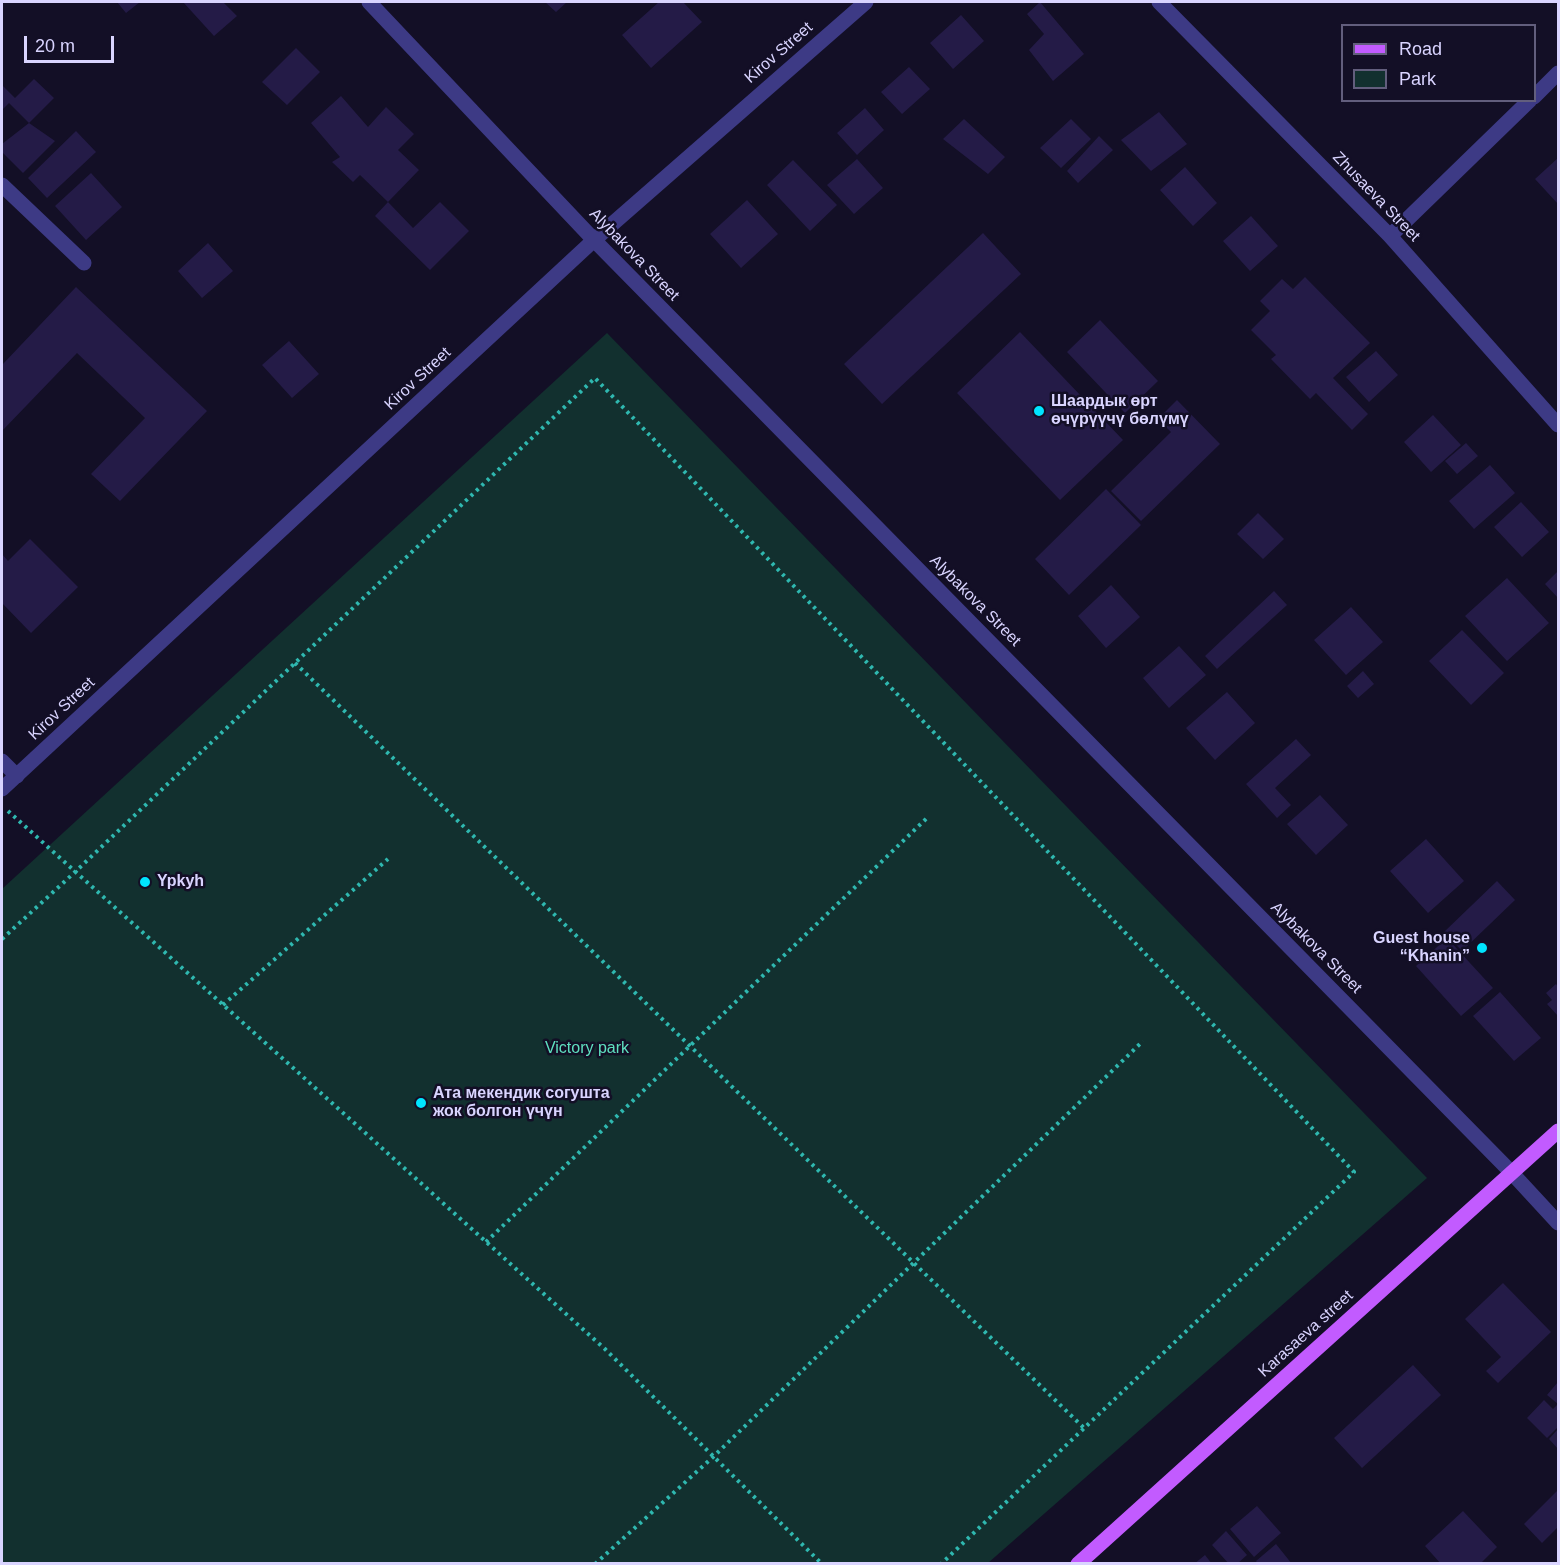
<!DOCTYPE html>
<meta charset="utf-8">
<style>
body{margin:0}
#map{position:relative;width:1560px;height:1565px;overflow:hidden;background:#130f26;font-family:Arial,sans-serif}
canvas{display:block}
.frame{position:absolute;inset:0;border:3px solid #d9d4ff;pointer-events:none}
.legend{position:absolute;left:1341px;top:24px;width:195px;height:78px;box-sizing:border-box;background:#130f26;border:2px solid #625e7d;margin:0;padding:8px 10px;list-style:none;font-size:18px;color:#d9d4ff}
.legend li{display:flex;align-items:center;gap:12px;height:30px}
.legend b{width:30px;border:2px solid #625e7d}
.scale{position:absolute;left:24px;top:36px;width:90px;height:27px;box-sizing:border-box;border:3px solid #d9d4ff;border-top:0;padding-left:8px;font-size:18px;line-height:21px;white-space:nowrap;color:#d9d4ff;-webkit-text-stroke:4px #130f26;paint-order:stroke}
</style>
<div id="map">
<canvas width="1560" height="1565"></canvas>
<div class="frame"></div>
<ul class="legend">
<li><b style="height:8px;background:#c25bff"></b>Road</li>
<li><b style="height:16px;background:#12302f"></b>Park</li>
</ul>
<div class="scale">20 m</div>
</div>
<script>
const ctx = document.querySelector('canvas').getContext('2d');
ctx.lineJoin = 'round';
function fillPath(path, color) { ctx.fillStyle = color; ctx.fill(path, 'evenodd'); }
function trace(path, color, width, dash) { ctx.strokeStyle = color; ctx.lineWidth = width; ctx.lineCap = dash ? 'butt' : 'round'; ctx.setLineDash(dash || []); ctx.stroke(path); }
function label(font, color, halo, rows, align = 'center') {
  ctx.font = font + ' Arial,sans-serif'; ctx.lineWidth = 5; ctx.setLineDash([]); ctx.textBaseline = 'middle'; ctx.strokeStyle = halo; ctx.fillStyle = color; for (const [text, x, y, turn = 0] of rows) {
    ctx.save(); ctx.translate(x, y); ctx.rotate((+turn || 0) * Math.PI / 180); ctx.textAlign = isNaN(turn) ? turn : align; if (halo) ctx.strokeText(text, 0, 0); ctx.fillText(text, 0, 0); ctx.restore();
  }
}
fillPath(new Path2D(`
 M 607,333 L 1427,1178 L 988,1563 L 2,1563 L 2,889 Z`), '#12302f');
fillPath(new Path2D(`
 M 117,2 L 140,2 L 126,13 Z
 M 183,2 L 223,2 L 237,16 L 214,36 Z
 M 545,2 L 567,2 L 556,12 Z
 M 659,2 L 683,2 L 702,22 L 651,68 L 622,35 Z
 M 1040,2 L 1084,54 L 1053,81 L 1029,50 L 1044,34 L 1027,14 Z
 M 961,15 L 984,41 L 953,69 L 930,43 Z
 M 296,48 L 320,72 L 287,105 L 262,82 Z
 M 909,67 L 930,89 L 902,114 L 881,92 Z
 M 34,79 L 54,98 L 29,123 L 9,103 L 2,110 L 2,85 L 15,98 Z
 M 341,96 L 368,127 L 386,107 L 414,134 L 398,150 L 419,170 L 388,202 L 360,175 L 353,182 L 332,162 L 340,157 L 311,123 Z
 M 865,108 L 884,130 L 857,155 L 837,133 Z
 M 1159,112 L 1187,144 L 1151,171 L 1121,140 Z
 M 964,119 L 1005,157 L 988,174 L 943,139 Z
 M 1071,119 L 1091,139 L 1061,168 L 1040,148 Z
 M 29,123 L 55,141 L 23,173 L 2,152 L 2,144 Z
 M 76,131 L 96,152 L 47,198 L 28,178 Z
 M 1099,136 L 1113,150 L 1078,183 L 1067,171 Z
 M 1558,158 L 1558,204 L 1535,179 Z
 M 857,159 L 883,188 L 854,214 L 827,185 Z
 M 793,160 L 837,205 L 810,231 L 767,185 Z
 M 1185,167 L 1217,203 L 1193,226 L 1160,190 Z
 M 91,173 L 122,207 L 86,240 L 55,206 Z
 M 747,200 L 778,234 L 741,268 L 710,234 Z
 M 388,202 L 413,228 L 440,202 L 469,231 L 430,270 L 375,216 Z
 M 1251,216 L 1278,246 L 1250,271 L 1223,241 Z
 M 983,233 L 1021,274 L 882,404 L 844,364 Z
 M 208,243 L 233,271 L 202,298 L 178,271 Z
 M 1305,277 L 1370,343 L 1333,378 L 1368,414 L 1352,430 L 1316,393 L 1310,399 L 1271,359 L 1276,355 L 1251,330 L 1270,311 L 1260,301 L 1282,279 L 1293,289 Z
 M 76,287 L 207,411 L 120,501 L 91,474 L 145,418 L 77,353 L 2,431 L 2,365 Z
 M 1100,320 L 1158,381 L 1125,413 L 1067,352 Z
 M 1020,332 L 1123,440 L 1060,500 L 957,393 Z
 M 289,341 L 319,374 L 292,398 L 262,365 Z
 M 1376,351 L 1398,375 L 1369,402 L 1346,377 Z
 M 1177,400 L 1220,444 L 1141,521 L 1111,491 L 1171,432 L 1158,419 Z
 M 1433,415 L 1461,445 L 1431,472 L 1404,442 Z
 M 1466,443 L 1478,456 L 1457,474 L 1445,461 Z
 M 1490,465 L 1515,493 L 1474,529 L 1449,501 Z
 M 1106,489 L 1141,525 L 1069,595 L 1035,559 Z
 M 1521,502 L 1549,532 L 1522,557 L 1494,527 Z
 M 1258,513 L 1284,539 L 1263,559 L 1237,534 Z
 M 30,539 L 78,587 L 31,633 L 2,603 L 2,554 L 8,561 Z
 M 1558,571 L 1558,598 L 1545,584 Z
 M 1507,578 L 1549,623 L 1507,661 L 1465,616 Z
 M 1111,585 L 1140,617 L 1106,648 L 1078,616 Z
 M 1274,591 L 1287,605 L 1217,669 L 1205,656 Z
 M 1351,607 L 1383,642 L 1346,675 L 1314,640 Z
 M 1462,630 L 1504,673 L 1471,705 L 1429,661 Z
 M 1179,646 L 1206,675 L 1169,708 L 1143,678 Z
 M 1363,671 L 1374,684 L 1358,698 L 1347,686 Z
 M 1227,692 L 1255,723 L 1215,760 L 1186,728 Z
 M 1296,739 L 1311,755 L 1275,788 L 1291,805 L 1277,818 L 1246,784 Z
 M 1320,795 L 1348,825 L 1316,855 L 1287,824 Z
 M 1426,839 L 1464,881 L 1428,913 L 1390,871 Z
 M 1497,881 L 1515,900 L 1462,951 L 1444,932 Z
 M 1447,938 L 1493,988 L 1461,1016 L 1416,966 Z
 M 1556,984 L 1558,987 L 1558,1016 L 1547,1004 L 1552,1000 L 1546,993 Z
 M 1500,992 L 1541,1038 L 1514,1061 L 1473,1016 Z
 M 1503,1283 L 1551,1332 L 1498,1383 L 1486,1371 L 1501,1357 L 1465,1319 Z
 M 1413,1365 L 1441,1395 L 1362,1468 L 1334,1438 Z
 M 1558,1382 L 1558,1404 L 1547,1395 Z
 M 1544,1400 L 1553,1409 L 1557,1405 L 1558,1406 L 1558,1427 L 1547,1438 L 1527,1418 Z
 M 1558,1429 L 1558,1449 L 1549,1439 Z
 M 1558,1490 L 1558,1527 L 1542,1543 L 1524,1524 Z
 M 1257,1506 L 1281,1533 L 1254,1557 L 1230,1529 Z
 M 1463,1511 L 1497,1547 L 1480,1564 L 1441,1564 L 1425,1546 Z
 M 1226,1531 L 1247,1555 L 1237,1564 L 1229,1564 L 1212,1545 Z
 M 1276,1544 L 1292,1564 L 1258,1564 L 1256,1561 Z
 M 1205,1555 L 1212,1564 L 1194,1564 Z`), '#241b47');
trace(new Path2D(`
 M 295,663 L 1084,1428
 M 8,811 L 565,1313 L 605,1349 L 822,1564
 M 2,939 L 75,872 L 595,378 L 1354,1172 L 941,1564
 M 223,1005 L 388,859
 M 486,1242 L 928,817
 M 595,1564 L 713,1457 L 1143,1041`), '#2fb8b0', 4, [3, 4.5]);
trace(new Path2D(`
 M 369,2 L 594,240 L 1511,1172 L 1558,1223
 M 1159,2 L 1390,236 L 1558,425
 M 1534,97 L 1558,73
 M 2,185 L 84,263
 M 1390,236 L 1530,100
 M 2,761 L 17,776
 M 2,789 L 594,240 L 866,2`), '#3d3a85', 15);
trace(new Path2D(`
 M 1078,1564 L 1558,1131`), '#c25bff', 15);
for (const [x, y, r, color] of [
 [1039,411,6,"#00e5ff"],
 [145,882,6,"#00e5ff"],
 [1482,948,6,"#00e5ff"],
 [421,1103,6,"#00e5ff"]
]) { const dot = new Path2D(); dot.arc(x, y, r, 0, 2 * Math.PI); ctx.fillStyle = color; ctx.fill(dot); trace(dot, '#130f26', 2); }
label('16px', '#d9d4ff', '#130f26', [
 ["Kirov Street",779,53,-41],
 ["Zhusaeva Street",1376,197,46],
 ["Alybakova Street",634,255,46],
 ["Kirov Street",418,379,-43],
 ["Alybakova Street",975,601,45],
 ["Kirov Street",62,709,-43],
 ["Alybakova Street",1316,948,45],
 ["Karasaeva street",1306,1334,-42]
]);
label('bold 16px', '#d9d4ff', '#130f26', [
 ["Шаардык өрт",1051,402],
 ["өчүрүүчү бөлүмү",1051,420],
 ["Ypkyh",157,882],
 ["Guest house",1470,939,"right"],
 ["“Khanin”",1470,957,"right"],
 ["Ата мекендик согушта",433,1094],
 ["жок болгон үчүн",433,1112]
], 'left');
label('16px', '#5fe0c0', '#130f26', [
 ["Victory park",587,1049]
]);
</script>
